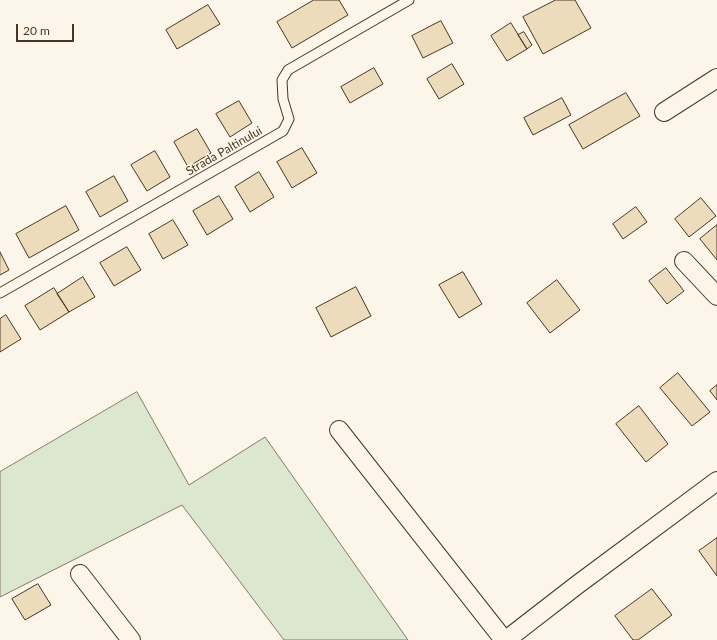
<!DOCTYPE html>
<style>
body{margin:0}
#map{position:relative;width:717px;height:640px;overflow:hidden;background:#fbf6e9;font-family:Lato,sans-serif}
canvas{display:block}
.scale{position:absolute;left:16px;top:24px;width:58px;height:18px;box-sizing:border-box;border:2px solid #4a3520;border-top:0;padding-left:5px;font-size:12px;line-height:14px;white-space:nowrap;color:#4a3520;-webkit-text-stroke:3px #fbf6e9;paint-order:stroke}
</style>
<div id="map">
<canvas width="717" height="640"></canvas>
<div class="scale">20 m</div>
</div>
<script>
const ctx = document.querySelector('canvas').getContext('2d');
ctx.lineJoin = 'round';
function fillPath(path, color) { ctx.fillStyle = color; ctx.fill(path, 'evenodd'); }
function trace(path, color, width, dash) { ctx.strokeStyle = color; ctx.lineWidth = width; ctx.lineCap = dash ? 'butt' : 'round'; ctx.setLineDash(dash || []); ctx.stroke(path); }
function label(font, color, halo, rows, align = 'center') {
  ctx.font = font + ' Lato,sans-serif'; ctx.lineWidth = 3; ctx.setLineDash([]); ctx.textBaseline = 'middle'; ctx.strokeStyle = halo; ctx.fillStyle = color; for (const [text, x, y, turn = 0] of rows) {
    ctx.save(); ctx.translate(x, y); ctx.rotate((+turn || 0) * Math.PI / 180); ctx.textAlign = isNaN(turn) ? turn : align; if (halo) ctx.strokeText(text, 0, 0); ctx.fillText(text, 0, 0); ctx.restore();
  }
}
const green = new Path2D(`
 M 137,392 L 189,485 L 265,437 L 408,640 L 284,640 L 182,505 L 0,597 L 0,472 Z`);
fillPath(green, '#dce7d0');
trace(green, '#887966', 1);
const building = new Path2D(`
 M 314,0 L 339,0 L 348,15 L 292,48 L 277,22 Z
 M 556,0 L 575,0 L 591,28 L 543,54 L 523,17 Z
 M 208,5 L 220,24 L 177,49 L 166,30 Z
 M 441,21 L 453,43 L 423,58 L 412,36 Z
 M 511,23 L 527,49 L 507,61 L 491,36 Z
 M 524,32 L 532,45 L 527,49 L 518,35 Z
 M 452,64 L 464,84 L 439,99 L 427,79 Z
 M 374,68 L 383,84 L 350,103 L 341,87 Z
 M 626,93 L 640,116 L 583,149 L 569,125 Z
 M 562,98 L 571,115 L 533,135 L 524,118 Z
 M 239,101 L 252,123 L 230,137 L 216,114 Z
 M 197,129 L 211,153 L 188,167 L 174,142 Z
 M 302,148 L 317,173 L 292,188 L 277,162 Z
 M 155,151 L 170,177 L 147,191 L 131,165 Z
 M 259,172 L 274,197 L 250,212 L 235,187 Z
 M 114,176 L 128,201 L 100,217 L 86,192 Z
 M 219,196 L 233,219 L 207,235 L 193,211 Z
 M 701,198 L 716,216 L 689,237 L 675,219 Z
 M 66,206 L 79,230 L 29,258 L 16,234 Z
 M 636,207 L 647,222 L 623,239 L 613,224 Z
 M 173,220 L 188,245 L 163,259 L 149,234 Z
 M 717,225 L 717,260 L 700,239 Z
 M 127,247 L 141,270 L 114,286 L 100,263 Z
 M 0,252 L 9,270 L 0,275 Z
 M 666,268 L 684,291 L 667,304 L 649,281 Z
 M 463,272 L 482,304 L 459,318 L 439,285 Z
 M 83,277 L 95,297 L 69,312 L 57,294 Z
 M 557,280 L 580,310 L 550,333 L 527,303 Z
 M 356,287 L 371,316 L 331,337 L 316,308 Z
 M 54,288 L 69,312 L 40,330 L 25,306 Z
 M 6,315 L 21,339 L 0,352 L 0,319 Z
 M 678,373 L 710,412 L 692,426 L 660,388 Z
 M 717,385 L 717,400 L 710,391 Z
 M 639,406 L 668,444 L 646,462 L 616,424 Z
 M 717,538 L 717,576 L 699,551 Z
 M 38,584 L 51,605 L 25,620 L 12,599 Z
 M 652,589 L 672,615 L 638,640 L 633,640 L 615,616 Z`);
fillPath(building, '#ecdcbc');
trace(building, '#4a3520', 1);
const service = new Path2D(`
 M 0,293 L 283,131 L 289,119 L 283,99 L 282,80 L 288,70 L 409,0`);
const minor = new Path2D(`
 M 664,112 L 717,78
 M 684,261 L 717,296
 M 339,430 L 504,640
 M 80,574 L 131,640
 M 506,640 L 577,585 L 717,481`);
trace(service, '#4a3520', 11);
trace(minor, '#4a3520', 20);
trace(service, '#fbf6e9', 9);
trace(minor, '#fbf6e9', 18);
label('12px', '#4a3520', '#fbf6e9', [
 ["Strada Paltinului",224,151,-30]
]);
</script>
